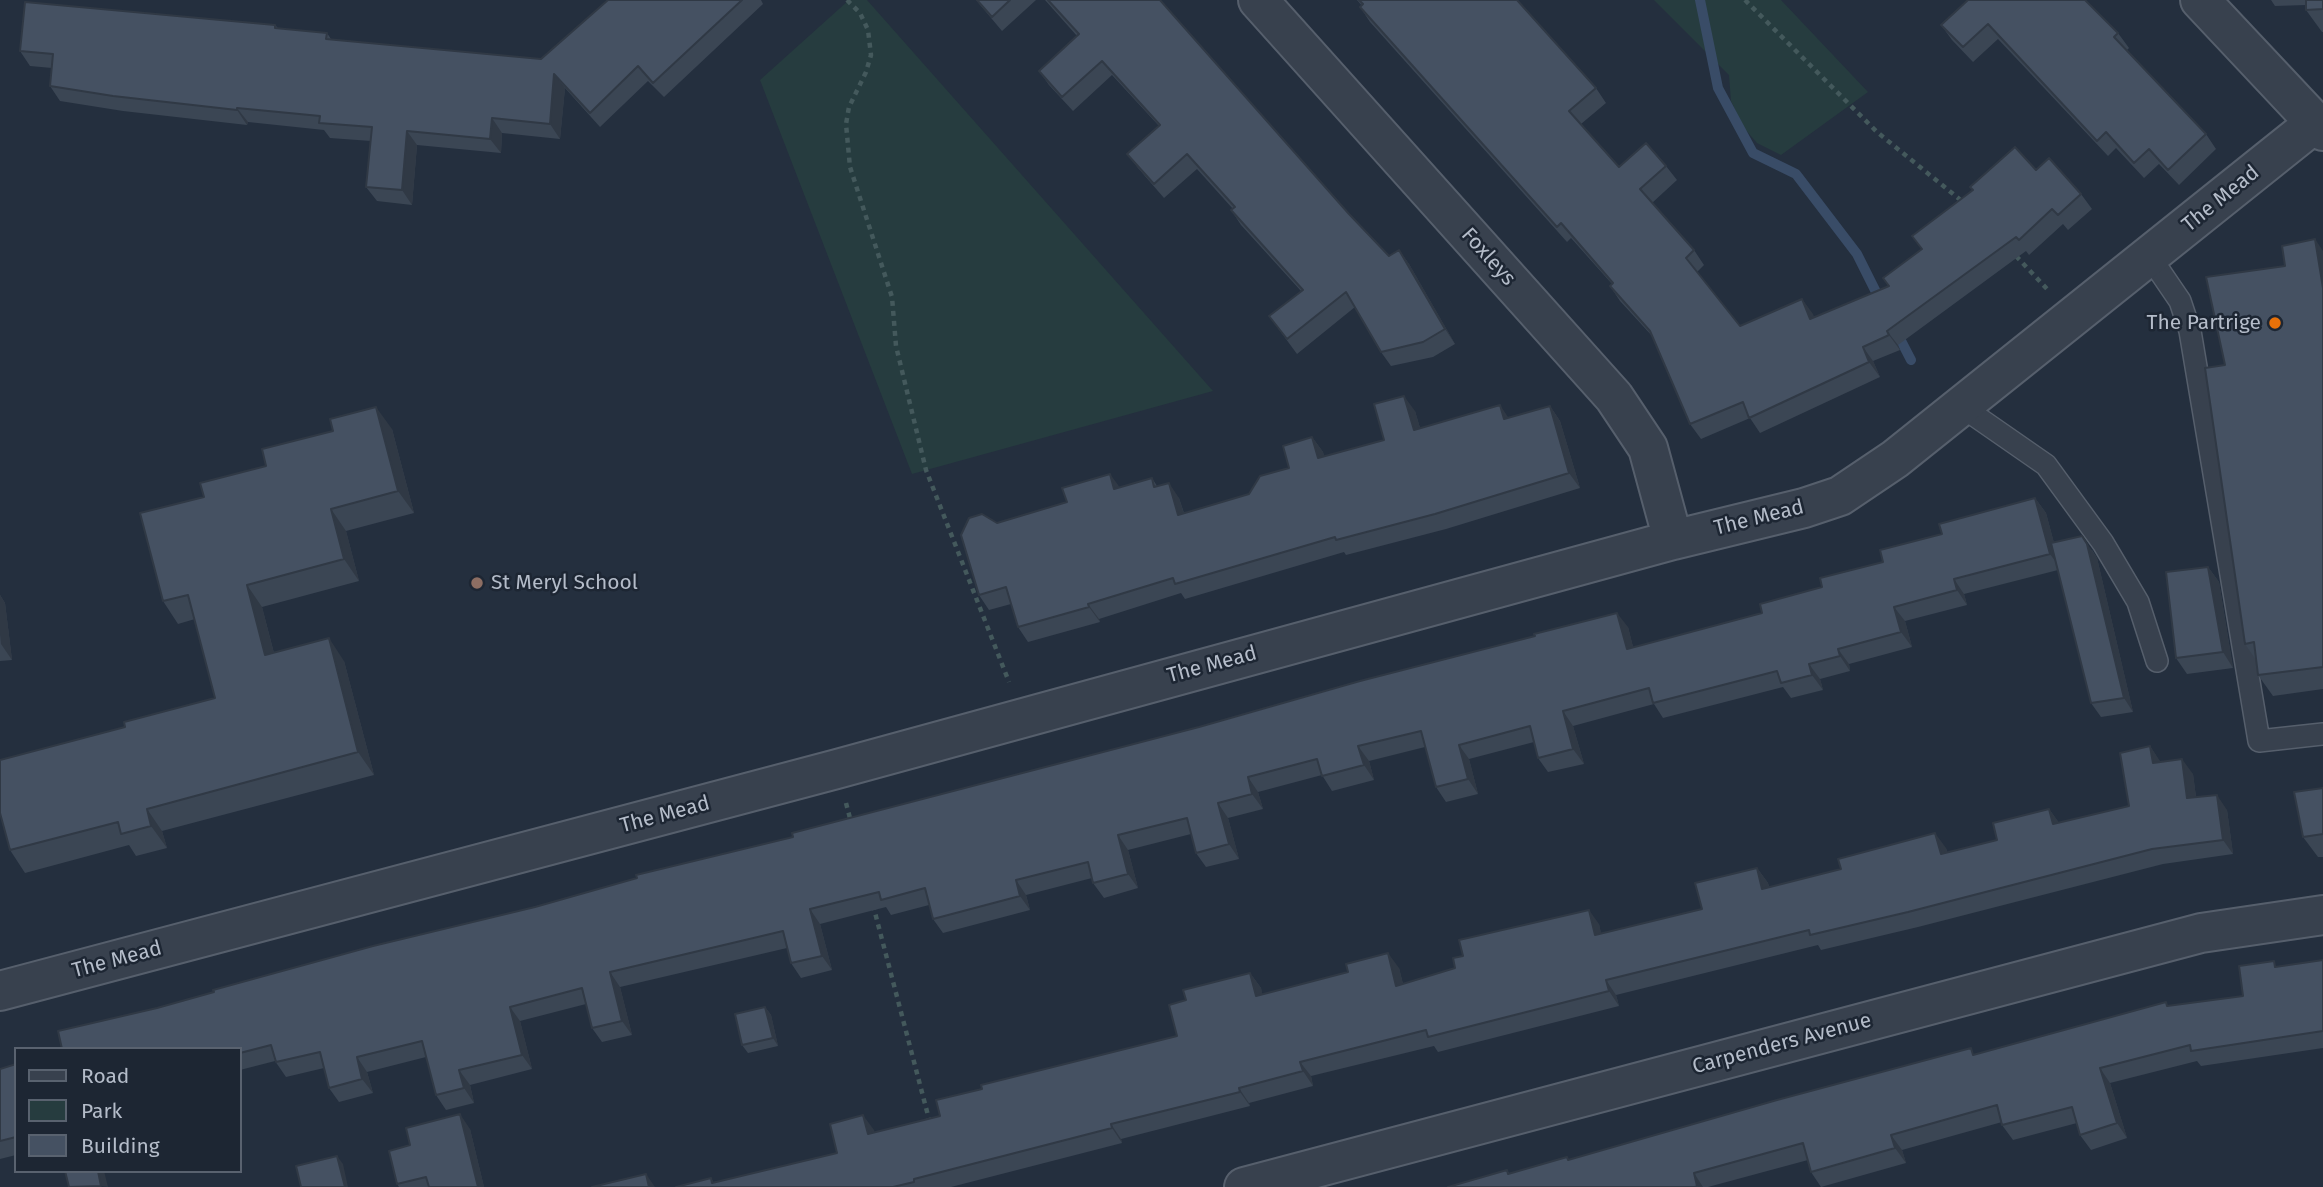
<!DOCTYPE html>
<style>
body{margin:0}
#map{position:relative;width:2323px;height:1187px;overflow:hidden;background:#242f3e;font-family:"Fira Sans",sans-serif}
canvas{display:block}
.legend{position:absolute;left:14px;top:1047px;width:228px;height:126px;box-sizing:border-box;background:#1d2633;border:2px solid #59626f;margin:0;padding:9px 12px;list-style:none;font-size:21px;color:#b4bcc9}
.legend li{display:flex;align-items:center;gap:14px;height:35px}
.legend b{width:35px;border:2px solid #59626f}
</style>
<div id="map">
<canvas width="2323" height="1187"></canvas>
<ul class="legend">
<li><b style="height:9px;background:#38414e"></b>Road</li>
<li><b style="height:19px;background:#263c3f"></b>Park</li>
<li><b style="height:19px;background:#455162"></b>Building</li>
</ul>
</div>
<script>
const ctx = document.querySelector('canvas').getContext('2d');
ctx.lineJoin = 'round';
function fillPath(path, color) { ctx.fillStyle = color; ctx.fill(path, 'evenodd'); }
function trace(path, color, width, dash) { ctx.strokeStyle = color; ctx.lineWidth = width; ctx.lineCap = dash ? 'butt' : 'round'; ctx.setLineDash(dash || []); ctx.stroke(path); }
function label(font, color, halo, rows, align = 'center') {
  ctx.font = font + ' "Fira Sans",sans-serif'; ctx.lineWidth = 5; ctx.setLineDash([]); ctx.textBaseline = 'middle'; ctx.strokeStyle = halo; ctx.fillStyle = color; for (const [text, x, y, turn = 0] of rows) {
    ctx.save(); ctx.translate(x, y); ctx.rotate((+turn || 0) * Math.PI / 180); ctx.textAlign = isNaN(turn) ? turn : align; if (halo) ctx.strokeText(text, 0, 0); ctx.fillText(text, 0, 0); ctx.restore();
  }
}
fillPath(new Path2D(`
 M 849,0 L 867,0 L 1213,391 L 912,474 L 760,80 Z
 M 1654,0 L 1781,0 L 1868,92 L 1781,155 L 1757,143 L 1744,128 L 1731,101 L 1729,75 Z`), '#263c3f');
trace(new Path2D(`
 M 1700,0 L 1718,88 L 1753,153 L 1796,174 L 1857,254 L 1882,304
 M 1896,331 L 1911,360`), '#394c67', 10);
const lane = new Path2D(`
 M 2150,257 L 2180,301 L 2190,331 L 2259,741 L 2323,734
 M 1961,406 L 2046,465 L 2103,543 L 2138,602 L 2157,661`);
const street = new Path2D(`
 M 1258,0 L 1614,397 L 1648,448 L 1673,540
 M 2200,0 L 2323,131
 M 0,991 L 837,769 L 1673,540 L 1804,508 L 1840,496 L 1895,459 L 2315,123
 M 1244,1187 L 2201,933 L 2323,915`);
trace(lane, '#565f6c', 24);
trace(street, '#565f6c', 42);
trace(new Path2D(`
 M 847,0 L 860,13 L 868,30 L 871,55 L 866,72 L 849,107 L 846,124 L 850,167 L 892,297 L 896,346 L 926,470 L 1009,682
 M 1745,0 L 1877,132 L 1963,202
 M 2016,256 L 2048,290
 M 846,803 L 851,822
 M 873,905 L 930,1123`), '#44595c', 4.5, [5, 5]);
trace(lane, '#38414e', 21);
trace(street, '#38414e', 38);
fillPath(new Path2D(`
 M 608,0 L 761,0 L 763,4 L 664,97 L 648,81 L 600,127 L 565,88 L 560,139 L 502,133 L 501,153 L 417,145 L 412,205 L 377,201 L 366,187 L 371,141 L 330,138 L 324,130 L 248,122 L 247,125 L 123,111 L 60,101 L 50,86 L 52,68 L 30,66 L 20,51 L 275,25 L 278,28 L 327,33 L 331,39 L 541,59 Z
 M 976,0 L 1036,0 L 1002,31 Z
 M 1045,0 L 1160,0 L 1349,214 L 1389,256 L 1399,250 L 1409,264 L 1455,344 L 1433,357 L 1391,366 L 1381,352 L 1355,307 L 1297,354 L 1269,316 L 1301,291 L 1241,225 L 1231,210 L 1233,209 L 1197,169 L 1164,198 L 1138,168 L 1127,154 L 1159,126 L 1112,75 L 1073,111 L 1049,85 L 1039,71 L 1077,36 Z
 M 1357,0 L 1517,0 L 1596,88 L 1606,103 L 1581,124 L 1619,167 L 1666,166 L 1677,180 L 1652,203 L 1694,250 L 1704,265 L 1697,272 L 1740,326 L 1802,299 L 1814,317 L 1888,286 L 1922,250 L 1912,236 L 2036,170 L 2081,194 L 2092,209 L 2068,230 L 2063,224 L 2029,255 L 2026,251 L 1898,345 L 1900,350 L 1873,361 L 1880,377 L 1760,433 L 1750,418 L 1701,439 L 1690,424 L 1653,337 L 1620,301 L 1610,286 L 1612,284 L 1571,238 L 1567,242 L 1370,22 L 1360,7 L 1362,6 Z
 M 1968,0 L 2118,33 L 2129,48 L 2127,50 L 2206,134 L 2216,149 L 2179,185 L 2159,164 L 2144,178 L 2116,148 L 2108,156 L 1998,39 L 1973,62 L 1952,40 L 1941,25 Z
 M 2271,0 L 2323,0 L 2323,32 L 2322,32 L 2306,10 L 2306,5 L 2275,6 Z
 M 2323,251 L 2323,689 L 2273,696 L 2258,675 L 2256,660 L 2245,644 L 2225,365 Z
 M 1550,406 L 1560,421 L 1580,488 L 1446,529 L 1346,555 L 1344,552 L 1185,599 L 1181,593 L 1099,619 L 1100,622 L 1028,642 L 1018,627 L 1011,604 L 989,610 L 979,595 L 997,523 L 1152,478 L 1157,486 L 1179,498 L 1184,513 L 1249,494 L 1289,468 L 1312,437 L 1323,452 L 1324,456 L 1384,440 L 1415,411 L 1420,428 L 1509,418 Z
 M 392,429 L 414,513 L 346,531 L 359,581 L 262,607 L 274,653 L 344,661 L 374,775 L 162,831 L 167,848 L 136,856 L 129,845 L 25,873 L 10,850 L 125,727 L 215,698 L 195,619 L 178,624 L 163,601 L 204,497 L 266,466 L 333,431 Z
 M 2035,498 L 2046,513 L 2054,543 L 2092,550 L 2097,558 L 2133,712 L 2101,717 L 2091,703 L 2058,570 L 1964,594 L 1967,605 L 1905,621 L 1912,647 L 1849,664 L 1850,671 L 1820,679 L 1823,690 L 1791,698 L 1783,687 L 1663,718 L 1654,704 L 1573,726 L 1584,764 L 1548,772 L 1538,758 L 1534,742 L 1469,759 L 1478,794 L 1446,802 L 1436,787 L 1425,747 L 1369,761 L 1374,780 L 1332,791 L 1322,775 L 1258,792 L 1263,809 L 1228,818 L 1239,859 L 1206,867 L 1196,853 L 1191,834 L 1128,850 L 1138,888 L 1104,898 L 1093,883 L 1092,878 L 1026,895 L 1030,910 L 943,933 L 933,919 L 929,905 L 891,915 L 886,907 L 820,924 L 832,970 L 801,978 L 791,963 L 787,948 L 620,987 L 632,1035 L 602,1042 L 592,1028 L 586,1004 L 520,1021 L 532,1069 L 470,1085 L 474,1103 L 446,1110 L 436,1095 L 426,1057 L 367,1072 L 373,1093 L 339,1102 L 329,1088 L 324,1068 L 286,1077 L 275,1061 L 240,1070 L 240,1049 L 157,1008 L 793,837 L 1628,627 L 1633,647 L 1762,613 L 1883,562 L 1942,534 Z
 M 2208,567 L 2219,582 L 2233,668 L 2187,674 L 2176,658 Z
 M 0,595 L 5,603 L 12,660 L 0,661 Z
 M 2150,746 L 2160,762 L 2193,774 L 2196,797 L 2227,810 L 2233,854 L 2163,864 L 1918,927 L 1821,950 L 1818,945 L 1616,995 L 1619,1006 L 1438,1052 L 1434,1046 L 1311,1076 L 1313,1086 L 1249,1103 L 1250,1106 L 1121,1139 L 1122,1143 L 951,1187 L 676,1187 L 711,1178 L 714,1183 L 837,1153 L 874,1130 L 874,1133 L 940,1116 L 982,1089 L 1177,1036 L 1186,1000 L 1250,973 L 1261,988 L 1262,994 L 1399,968 L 1403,984 L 1599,924 L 1601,934 L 1702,909 L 1757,868 L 1768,883 L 1769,887 L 1946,848 L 1947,852 L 1997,840 L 2049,809 L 2059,823 L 2129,806 Z
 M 2323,788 L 2323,857 L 2318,857 L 2303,837 Z
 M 2323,960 L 2323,1048 L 2201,1066 L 2197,1061 L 2110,1083 L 2127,1138 L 2091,1150 L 2080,1135 L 2077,1123 L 2013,1140 L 2002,1125 L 2002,1122 L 1902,1150 L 1906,1163 L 1821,1187 L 1811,1172 L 1808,1160 L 1708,1187 L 1448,1187 L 1507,1170 L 1509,1173 L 1569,1160 L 1976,1055 L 2169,1006 L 2243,996 L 2278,967 Z
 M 765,1007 L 771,1015 L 778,1046 L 748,1053 L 742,1045 Z
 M 16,1064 L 16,1155 L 0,1159 L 0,1069 Z
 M 470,1129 L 484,1187 L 399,1187 L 397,1184 Z`), '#3b4654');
fillPath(new Path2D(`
 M 554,74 L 565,88 L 560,139 L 550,124 Z
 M 237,108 L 248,122 L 247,125 L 237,110 Z
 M 492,118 L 502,133 L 501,153 L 490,139 Z
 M 407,131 L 417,145 L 412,205 L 402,190 Z
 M 2315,239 L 2323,251 L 2323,288 Z
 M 1399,250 L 1409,264 L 1455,344 L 1445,329 Z
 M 1802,299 L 1813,314 L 1821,334 L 1810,319 Z
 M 1887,331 L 1898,345 L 1900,350 L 1889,335 Z
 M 1863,347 L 1873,361 L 1880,377 L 1869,362 Z
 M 1404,396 L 1415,411 L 1425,445 L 1414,430 Z
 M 1500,405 L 1510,420 L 1504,419 Z
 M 1550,406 L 1560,421 L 1580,488 L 1569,473 Z
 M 376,407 L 392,429 L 414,513 L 398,491 Z
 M 1312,437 L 1323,452 L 1329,473 L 1318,458 Z
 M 1110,474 L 1121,489 L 1114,489 Z
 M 1169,483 L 1179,498 L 1189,530 L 1178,515 Z
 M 2035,498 L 2046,513 L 2061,569 L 2050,554 Z
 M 331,509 L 346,531 L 359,581 L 344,559 Z
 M 2082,536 L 2097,558 L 2133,712 L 2124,698 Z
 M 2208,567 L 2219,582 L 2233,668 L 2223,652 Z
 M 1954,579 L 1964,594 L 1967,605 L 1957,590 Z
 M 247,585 L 262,607 L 280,677 L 265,655 Z
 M 0,595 L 5,603 L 12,660 L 1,644 L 0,634 Z
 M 1088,604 L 1099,619 L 1100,622 L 1089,607 Z
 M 1894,607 L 1905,621 L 1912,647 L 1901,632 Z
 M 1617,613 L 1628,627 L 1637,663 L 1627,649 Z
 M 329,638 L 344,661 L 374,775 L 358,752 Z
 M 1838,649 L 1849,664 L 1850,671 L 1840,656 Z
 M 1809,664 L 1820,679 L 1823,690 L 1812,675 Z
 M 1563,711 L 1573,726 L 1584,764 L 1573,749 Z
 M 1459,745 L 1469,759 L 1478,794 L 1468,779 Z
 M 1358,746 L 1369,761 L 1374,780 L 1364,765 Z
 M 2150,746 L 2160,761 L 2163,778 L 2153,763 Z
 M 2182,759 L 2193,774 L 2198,813 L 2187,798 Z
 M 1248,777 L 1258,792 L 1263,809 L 1252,794 Z
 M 2217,795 L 2227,810 L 2233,854 L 2223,840 Z
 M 1218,803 L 1228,818 L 1239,859 L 1229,844 Z
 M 147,809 L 162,831 L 167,848 L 151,826 Z
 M 2049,809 L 2060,824 L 2053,824 Z
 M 1935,833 L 1946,848 L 1951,868 L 1941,854 Z
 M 1118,835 L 1128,850 L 1138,888 L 1128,874 Z
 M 1757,868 L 1768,883 L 1773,904 L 1762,889 Z
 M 1016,880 L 1026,895 L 1030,910 L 1020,896 Z
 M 810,909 L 820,924 L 832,970 L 822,956 Z
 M 1589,910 L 1599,924 L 1605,950 L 1595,935 Z
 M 1388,953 L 1399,968 L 1407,1001 L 1396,986 Z
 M 610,972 L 620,987 L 632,1035 L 622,1021 Z
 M 1250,973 L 1261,988 L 1266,1011 L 1256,996 Z
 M 1606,980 L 1616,995 L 1619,1006 L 1609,991 Z
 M 510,1007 L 520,1021 L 532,1069 L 522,1055 Z
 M 765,1007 L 771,1015 L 778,1046 L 773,1038 Z
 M 357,1057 L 367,1072 L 373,1093 L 362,1079 Z
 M 1300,1062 L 1311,1076 L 1313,1086 L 1303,1071 Z
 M 2100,1068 L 2110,1083 L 2127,1138 L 2117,1123 Z
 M 459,1070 L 470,1085 L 474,1103 L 464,1088 Z
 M 1239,1088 L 1249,1103 L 1250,1106 L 1240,1092 Z
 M 460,1114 L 470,1129 L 484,1187 L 478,1187 Z
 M 863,1115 L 874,1130 L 878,1149 L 868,1134 Z
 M 1111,1124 L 1121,1139 L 1122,1143 L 1112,1128 Z
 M 1891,1135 L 1902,1150 L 1906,1163 L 1895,1148 Z
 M 337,1156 L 343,1164 L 348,1187 L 345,1187 Z
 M 98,1171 L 104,1171 L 108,1187 L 101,1186 Z
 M 1694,1173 L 1703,1187 L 1698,1187 Z
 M 646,1174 L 655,1187 L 649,1187 Z`), '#303945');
const building = new Path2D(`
 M 608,0 L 742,0 L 653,83 L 638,66 L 590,113 L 554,74 L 550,124 L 492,118 L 490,139 L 407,131 L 402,190 L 366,187 L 372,127 L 319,123 L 320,116 L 237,108 L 237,110 L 113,96 L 50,86 L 53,54 L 20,51 L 25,2 L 275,25 L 275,28 L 327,33 L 326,39 L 541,59 Z
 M 977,0 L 1010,0 L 992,17 Z
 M 1048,0 L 1160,0 L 1349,214 L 1389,256 L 1399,250 L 1445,329 L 1423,342 L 1381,352 L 1346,292 L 1287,339 L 1269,316 L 1303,290 L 1231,210 L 1235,207 L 1187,154 L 1154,184 L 1127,154 L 1160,125 L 1102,61 L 1062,97 L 1039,71 L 1079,34 Z
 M 1359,0 L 1517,0 L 1596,88 L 1569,111 L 1619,167 L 1646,143 L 1666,166 L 1640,189 L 1694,250 L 1686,258 L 1740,326 L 1802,299 L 1810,319 L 1889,286 L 1883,278 L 1922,249 L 1912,236 L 1973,190 L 1970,187 L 2015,147 L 2036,170 L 2049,158 L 2081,194 L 2058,215 L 2052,209 L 2019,240 L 2016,237 L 1887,331 L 1889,335 L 1863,347 L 1869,362 L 1749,418 L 1743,402 L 1690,424 L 1650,331 L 1610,286 L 1613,283 L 1561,223 L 1557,227 L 1360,7 L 1363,4 Z
 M 1968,0 L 2085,0 L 2118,33 L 2114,37 L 2206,134 L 2168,170 L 2149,149 L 2134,163 L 2106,132 L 2097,141 L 1988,24 L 1963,47 L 1941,25 Z
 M 2306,0 L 2323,0 L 2323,9 L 2306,10 Z
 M 2315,239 L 2323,288 L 2323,667 L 2258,675 L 2254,642 L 2245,644 L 2205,368 L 2225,365 L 2206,277 L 2285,266 L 2282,246 Z
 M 1404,396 L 1414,430 L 1500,405 L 1504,419 L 1550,406 L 1569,473 L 1435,514 L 1336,540 L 1335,537 L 1175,584 L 1173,578 L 1088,604 L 1089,607 L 1018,627 L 1006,587 L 979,595 L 961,535 L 969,518 L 982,514 L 997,523 L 1067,502 L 1062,488 L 1110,474 L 1114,489 L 1152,478 L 1154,487 L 1169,483 L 1178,515 L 1249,494 L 1260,476 L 1289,468 L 1283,446 L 1312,437 L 1318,458 L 1384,440 L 1374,404 Z
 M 376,407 L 398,491 L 331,509 L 344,559 L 247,585 L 265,655 L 329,638 L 358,752 L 147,809 L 151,826 L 121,834 L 118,822 L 10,850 L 0,813 L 0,760 L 125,727 L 124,722 L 215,698 L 188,595 L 163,601 L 140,513 L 204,497 L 200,483 L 266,466 L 262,449 L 333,431 L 330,419 Z
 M 2035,498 L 2050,554 L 1954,579 L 1957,590 L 1894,607 L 1901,632 L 1838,649 L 1840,656 L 1809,664 L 1812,675 L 1781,683 L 1777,671 L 1653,703 L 1649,688 L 1563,711 L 1573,749 L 1538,758 L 1530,726 L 1459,745 L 1468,779 L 1436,787 L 1421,731 L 1358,746 L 1364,765 L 1322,776 L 1317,759 L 1248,777 L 1252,794 L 1218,803 L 1229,844 L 1196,853 L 1187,818 L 1118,835 L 1128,874 L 1093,883 L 1088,862 L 1016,880 L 1020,896 L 933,919 L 925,888 L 881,900 L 879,892 L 810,909 L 822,956 L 791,963 L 783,931 L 610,972 L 622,1021 L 592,1028 L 582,988 L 510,1007 L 522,1055 L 459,1070 L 464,1088 L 436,1095 L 422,1041 L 357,1057 L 362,1079 L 329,1088 L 320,1052 L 276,1062 L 271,1045 L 240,1053 L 240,1049 L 62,1049 L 58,1031 L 157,1008 L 214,992 L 213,990 L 373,946 L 535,907 L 637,878 L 636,875 L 793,837 L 792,833 L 1199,727 L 1360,681 L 1535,636 L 1534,634 L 1617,613 L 1627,649 L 1762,613 L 1760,604 L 1822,587 L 1820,578 L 1883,562 L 1880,550 L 1942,534 L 1939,524 Z
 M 2082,536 L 2087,544 L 2124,698 L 2091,703 L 2051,543 Z
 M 2208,567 L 2223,652 L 2176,658 L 2166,572 Z
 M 2150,746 L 2153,763 L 2182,759 L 2187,798 L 2217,795 L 2223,840 L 2152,849 L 1908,912 L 1810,935 L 1809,930 L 1606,980 L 1609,991 L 1428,1037 L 1426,1030 L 1300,1062 L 1303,1071 L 1239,1088 L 1240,1092 L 1111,1124 L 1112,1128 L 914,1179 L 914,1182 L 893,1187 L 676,1187 L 711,1178 L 712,1183 L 837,1153 L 830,1124 L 863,1115 L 868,1134 L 940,1116 L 936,1100 L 982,1089 L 981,1085 L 1177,1036 L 1169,1005 L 1186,1000 L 1183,990 L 1250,973 L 1256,996 L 1348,972 L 1346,964 L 1388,953 L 1396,986 L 1455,968 L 1453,958 L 1463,956 L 1459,940 L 1589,910 L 1595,935 L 1702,909 L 1695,883 L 1757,868 L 1762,889 L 1841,869 L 1838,859 L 1935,833 L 1941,854 L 1997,840 L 1993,823 L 2049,809 L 2053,824 L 2129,806 L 2120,753 Z
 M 2323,788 L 2323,834 L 2303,837 L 2294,792 Z
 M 2323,960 L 2323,1031 L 2191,1051 L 2190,1045 L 2100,1068 L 2117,1123 L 2080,1135 L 2072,1107 L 2002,1125 L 1997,1105 L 1891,1135 L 1895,1148 L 1811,1172 L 1803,1143 L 1694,1173 L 1697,1186 L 1695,1187 L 1448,1187 L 1507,1170 L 1508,1174 L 1567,1157 L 1568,1160 L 1777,1100 L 1971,1048 L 1973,1055 L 2166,1002 L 2167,1006 L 2243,996 L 2239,966 L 2274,961 L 2275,967 Z
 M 765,1007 L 773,1038 L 742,1045 L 735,1014 Z
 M 16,1064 L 16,1137 L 0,1141 L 0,1069 Z
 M 460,1114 L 478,1187 L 429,1187 L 426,1177 L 397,1184 L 389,1151 L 410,1145 L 406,1128 Z
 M 337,1156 L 345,1187 L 301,1187 L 296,1166 Z
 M 65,1171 L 98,1171 L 101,1186 L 69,1187 Z
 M 646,1174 L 649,1187 L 592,1187 Z`);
fillPath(building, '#455162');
trace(building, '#303945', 2);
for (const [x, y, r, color] of [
 [2275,323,7,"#e8710a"],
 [477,583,7,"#8d6e63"]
]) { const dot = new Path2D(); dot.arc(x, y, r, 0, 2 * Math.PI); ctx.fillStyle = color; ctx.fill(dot); trace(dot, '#1d2633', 2.5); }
label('21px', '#b4bcc9', '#1d2633', [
 ["The Mead",2221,199,-39],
 ["Foxleys",1488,257,48],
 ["The Mead",1759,518,-14],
 ["The Mead",1212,665,-15],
 ["The Mead",665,815,-15],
 ["The Mead",117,960,-15],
 ["Carpenders Avenue",1782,1044,-15]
]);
label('21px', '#b4bcc9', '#1d2633', [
 ["The Partrige",2261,323],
 ["St Meryl School",491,583,"left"]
], 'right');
</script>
